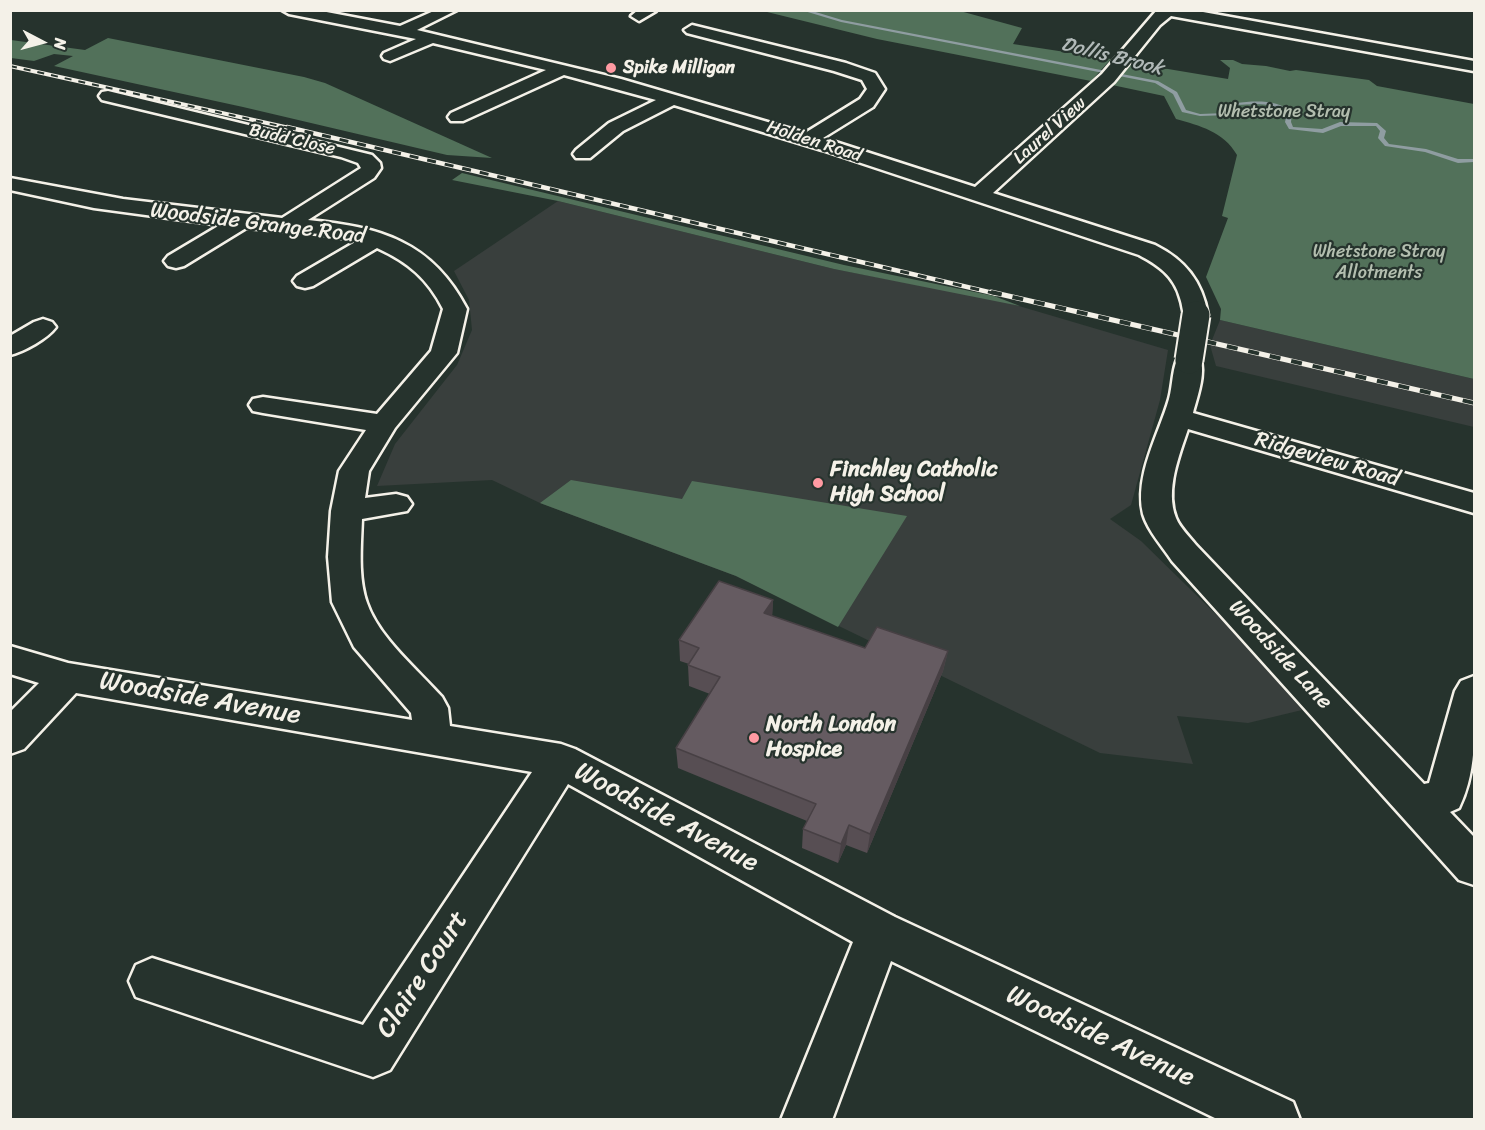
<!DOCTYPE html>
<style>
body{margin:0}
#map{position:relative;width:1485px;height:1130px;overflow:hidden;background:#26332d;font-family:Sriracha,sans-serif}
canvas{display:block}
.frame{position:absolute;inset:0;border:12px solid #f4f1e8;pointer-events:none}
.north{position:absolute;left:12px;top:12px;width:60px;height:60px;-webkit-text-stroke:4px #26332d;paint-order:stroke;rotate:96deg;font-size:16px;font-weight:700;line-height:24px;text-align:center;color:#f4f1e8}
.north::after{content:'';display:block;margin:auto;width:21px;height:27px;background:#f4f1e8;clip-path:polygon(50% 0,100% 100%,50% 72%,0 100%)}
</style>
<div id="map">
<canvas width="1485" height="1130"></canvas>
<div class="frame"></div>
<div class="north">N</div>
</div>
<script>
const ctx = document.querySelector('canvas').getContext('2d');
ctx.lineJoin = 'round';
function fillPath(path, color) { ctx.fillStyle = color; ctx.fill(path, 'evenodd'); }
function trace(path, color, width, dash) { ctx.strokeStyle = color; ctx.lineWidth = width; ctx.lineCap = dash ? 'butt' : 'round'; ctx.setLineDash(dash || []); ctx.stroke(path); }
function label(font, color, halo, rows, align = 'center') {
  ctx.font = font + ' Sriracha,sans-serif'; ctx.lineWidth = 4.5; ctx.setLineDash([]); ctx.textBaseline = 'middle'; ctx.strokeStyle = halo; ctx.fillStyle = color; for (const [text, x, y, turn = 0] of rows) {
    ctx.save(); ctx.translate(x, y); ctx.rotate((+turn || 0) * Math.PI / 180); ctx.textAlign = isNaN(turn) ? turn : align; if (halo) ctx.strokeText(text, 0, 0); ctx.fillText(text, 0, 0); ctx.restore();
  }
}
fillPath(new Path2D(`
 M 558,201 L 834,269 L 1002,301 L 1168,350 L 1160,400 L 1131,505 L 1110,519 L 1141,541 L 1234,632 L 1302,710 L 1248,723 L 1177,716 L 1193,764 L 1100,753 L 736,576 L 540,503 L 492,480 L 377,486 L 395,444 L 457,365 L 472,330 L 469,300 L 454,271 Z
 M 1220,320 L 1474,379 L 1474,427 L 1216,366 L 1210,345 Z`), '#393f3d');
fillPath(new Path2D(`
 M 763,11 L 960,11 L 1022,28 L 1013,44 L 1111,59 L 1091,81 L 877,39 Z
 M 108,38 L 304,77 L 325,83 L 492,158 L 447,155 L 243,107 L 54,66 L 73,56 L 54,54 L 34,61 L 11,58 L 11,40 L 85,50 Z
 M 1220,60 L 1233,60 L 1242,64 L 1266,66 L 1290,71 L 1296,70 L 1369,80 L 1377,86 L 1474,104 L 1474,379 L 1220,320 L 1221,309 L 1206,277 L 1228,218 L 1222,216 L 1237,155 C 1223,131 1200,126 1176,119 L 1164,96 L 1112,85 L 1132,63 L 1228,79 L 1230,68 Z
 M 462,173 L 844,265 L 994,296 L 1020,306 L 834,269 L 558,201 L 452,180 Z
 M 571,480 L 682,499 L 692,481 L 907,516 L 838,627 L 736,576 L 540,503 Z`), '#52715a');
fillPath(new Path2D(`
 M 801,10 L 809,10 L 842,20 L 1158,81 L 1177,92 L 1186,110 L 1200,114 L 1226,113 L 1236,103 C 1255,101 1278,99 1292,113 L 1291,122 L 1293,127 L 1322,129 L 1340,122 L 1377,123 L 1386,131 L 1384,138 L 1389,144 L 1426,149 L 1458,159 L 1474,159 L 1474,162 L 1458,163 L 1425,152 L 1385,146 L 1378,138 L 1380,131 L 1376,126 L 1341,126 L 1323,133 L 1289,129 L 1285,122 L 1287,113 C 1274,102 1254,104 1237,105 L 1229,115 L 1200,116 L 1182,112 L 1173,94 L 1155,83 L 841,22 Z`), '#8f9da1');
const minor = new Path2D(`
 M 282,10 L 316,10 L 400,26 L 436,10 L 457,10 L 417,30 L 621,79 L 805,133 L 860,99 L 867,89 L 862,80 L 834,71 L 687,33 L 684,30 L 692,25 L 846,63 L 875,73 L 885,89 L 873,107 L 823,138 L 975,187 L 1102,74 L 1157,10 L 1192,10 L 1474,61 L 1474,71 L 1171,16 L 1160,25 L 1114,82 L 993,193 L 1155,245 C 1185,260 1202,281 1208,315 L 1205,320 L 1196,322 L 1187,320 C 1182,313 1183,306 1180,298 C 1174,276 1158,265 1139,255 L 822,150 L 674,105 L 623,131 L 590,158 L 576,158 L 573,154 L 576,150 L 609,123 L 656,100 L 564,75 L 463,121 L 451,121 L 448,117 L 451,113 L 546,70 L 433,43 L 390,61 L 384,59 L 382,56 L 384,53 L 416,39 L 289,14 Z
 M 638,10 L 656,10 L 656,11 L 639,21 L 631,16 Z
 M 108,91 L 372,155 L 380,163 L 381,168 L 374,178 L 308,220 C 380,227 432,241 467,309 L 457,353 L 395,428 L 369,471 L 365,498 L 396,494 L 407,497 L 412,504 L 407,511 L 362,519 C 361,546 358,578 367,603 C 379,638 418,670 442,697 L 448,708 L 450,726 L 561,744 L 575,749 L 895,917 L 1293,1102 L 1300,1120 L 1219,1120 L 891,961 L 832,1120 L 781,1120 L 853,942 L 568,784 L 390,1070 L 373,1077 L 136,997 L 129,981 L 136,965 L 152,958 L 363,1025 L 532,772 L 76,693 L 24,749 L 10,754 L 10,712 L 39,683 L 10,674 L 10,646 L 68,663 L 412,720 L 411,713 L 354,647 L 332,602 L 328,557 L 331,511 L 339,471 L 366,430 L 263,413 L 253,411 L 249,405 L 253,399 L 263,397 L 377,414 L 431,351 L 443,309 C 428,279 408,262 377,248 L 313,286 L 305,288 L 297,286 L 293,281 L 297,276 L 357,241 L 320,234 L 246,228 L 184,266 L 176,268 L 168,266 L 164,261 L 168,256 L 220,225 L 94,208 L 10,190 L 10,178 L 123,199 L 282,218 L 361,168 L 358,163 L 341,157 L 102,100 L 99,96 L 102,92 Z
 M 43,319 L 52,322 L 56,327 C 47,339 25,351 10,355 L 10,336 L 34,322 Z
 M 1189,352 L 1198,354 C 1208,369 1197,397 1193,413 L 1474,493 L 1474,513 L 1188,429 C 1179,456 1165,490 1176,518 C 1180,528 1189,536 1196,545 L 1424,784 L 1429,783 L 1455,691 L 1461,681 L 1474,676 C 1474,721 1479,767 1459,808 L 1450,812 L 1474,837 L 1474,885 L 1459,880 L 1172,561 C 1163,547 1148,531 1143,514 C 1134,476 1159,434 1169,399 C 1173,385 1172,366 1180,354 Z`);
trace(minor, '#f4f1e8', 5);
fillPath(minor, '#26332d');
const railFar2 = new Path2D(`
 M 10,66 L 294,129`);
const railFar1 = new Path2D(`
 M 287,127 L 997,294`);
const rail = new Path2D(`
 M 991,292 L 1474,403`);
trace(railFar2, '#f4f1e8', 4);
trace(railFar1, '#f4f1e8', 4.5);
trace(rail, '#f4f1e8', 5);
trace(railFar2, '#26332d', 2, [7]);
trace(railFar1, '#26332d', 3, [9]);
trace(rail, '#26332d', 4, [11]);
const minorBridge = new Path2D(`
 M 1189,360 L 1196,315`);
trace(minorBridge, '#f4f1e8', 31, []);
trace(minorBridge, '#26332d', 27);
fillPath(new Path2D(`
 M 773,600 L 772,616 L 865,648 L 948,651 L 943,671 L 867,853 L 846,845 L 838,863 L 802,848 L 803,829 L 807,821 L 678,768 L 676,748 L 710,694 L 689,686 L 688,665 L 689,664 L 680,661 L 679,640 Z`), '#574e53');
fillPath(new Path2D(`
 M 773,600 L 772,620 L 764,613 Z
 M 948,651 L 943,671 L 867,853 L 870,834 Z
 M 849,825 L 846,845 L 838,863 L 841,844 Z`), '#474044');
const building = new Path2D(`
 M 719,581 L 773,600 L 764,613 L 865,648 L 877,627 L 948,651 L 870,834 L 849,825 L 841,844 L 803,829 L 816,804 L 676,748 L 720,677 L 688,665 L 699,648 L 679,640 Z`);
fillPath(building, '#655b61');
trace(building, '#474044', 1.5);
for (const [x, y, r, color] of [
 [611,68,6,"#ff9aa2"],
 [818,483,6,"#ff9aa2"],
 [754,738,6,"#ff9aa2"]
]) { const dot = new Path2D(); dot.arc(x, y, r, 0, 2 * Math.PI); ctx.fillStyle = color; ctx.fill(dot); trace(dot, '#26332d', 2); }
label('bold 18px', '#f4f1e8', '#26332d', [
 ["Spike Milligan",623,68]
], 'left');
label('18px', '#b3beaf', '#26332d', [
 ["Whetstone Stray",1284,112],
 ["Whetstone Stray",1379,252],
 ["Allotments",1379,273]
]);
label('18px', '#f4f1e8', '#26332d', [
 ["Laurel View",1050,131,-42],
 ["Budd Close",292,140,13],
 ["Holden Road",814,142,18]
]);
label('italic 20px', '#b1b9b8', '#26332d', [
 ["Dollis Brook",1112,57,14]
]);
label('22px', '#f4f1e8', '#26332d', [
 ["Woodside Grange Road",258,224,7],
 ["Ridgeview Road",1327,460,16],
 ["Woodside Lane",1280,655,47]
]);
label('bold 22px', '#f4f1e8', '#26332d', [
 ["Finchley Catholic",830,470],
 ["High School",830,495],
 ["North London",766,725],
 ["Hospice",766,750]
], 'left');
label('27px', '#f4f1e8', '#26332d', [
 ["Woodside Avenue",200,699,10],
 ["Woodside Avenue",666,818,28],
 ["Claire Court",423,975,-57],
 ["Woodside Avenue",1100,1037,25]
]);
</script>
